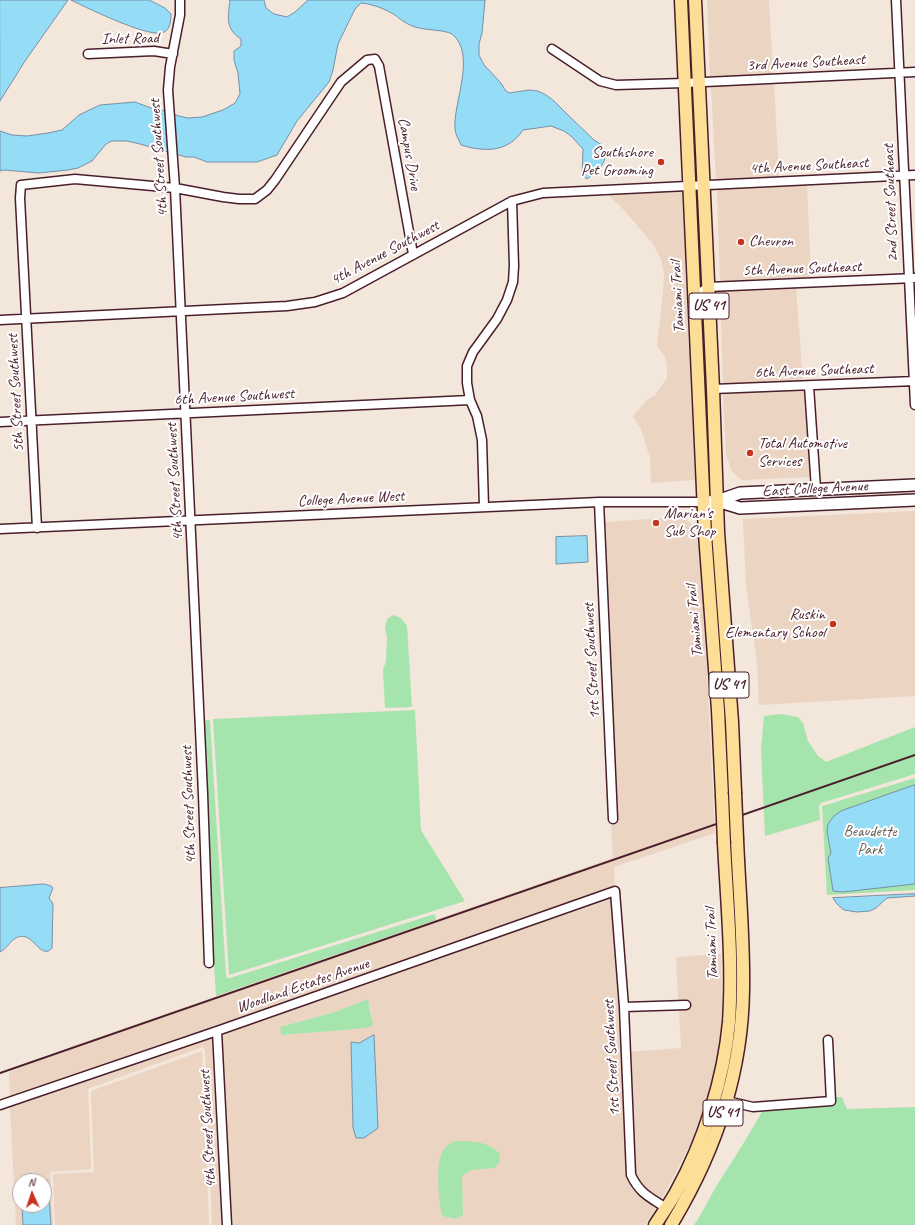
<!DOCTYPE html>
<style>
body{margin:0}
#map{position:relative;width:915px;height:1225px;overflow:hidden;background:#f3e6db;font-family:Caveat,sans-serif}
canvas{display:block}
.north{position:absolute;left:12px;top:1173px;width:40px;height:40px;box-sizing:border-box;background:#fff;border:1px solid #b7a5aa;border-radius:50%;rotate:357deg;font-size:11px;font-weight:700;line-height:16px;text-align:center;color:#4a1f2b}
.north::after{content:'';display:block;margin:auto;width:14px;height:18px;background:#c8321e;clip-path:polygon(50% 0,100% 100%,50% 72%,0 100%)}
</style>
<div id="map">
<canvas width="915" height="1225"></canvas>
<div class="north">N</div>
</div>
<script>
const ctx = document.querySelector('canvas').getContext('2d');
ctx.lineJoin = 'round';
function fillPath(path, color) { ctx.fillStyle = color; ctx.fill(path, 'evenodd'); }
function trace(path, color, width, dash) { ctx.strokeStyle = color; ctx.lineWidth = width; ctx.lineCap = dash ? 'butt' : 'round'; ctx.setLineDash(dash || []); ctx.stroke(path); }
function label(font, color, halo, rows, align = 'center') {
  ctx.font = font + ' Caveat,sans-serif'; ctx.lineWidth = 4; ctx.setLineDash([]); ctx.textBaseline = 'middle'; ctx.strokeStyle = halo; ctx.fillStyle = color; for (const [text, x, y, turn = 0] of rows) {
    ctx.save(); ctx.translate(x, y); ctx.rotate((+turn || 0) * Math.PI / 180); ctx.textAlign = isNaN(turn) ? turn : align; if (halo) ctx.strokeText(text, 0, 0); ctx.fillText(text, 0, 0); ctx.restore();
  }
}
fillPath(new Path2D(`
 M 707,0 L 769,0 L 773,75 L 710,78 Z
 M 774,83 L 779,178 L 716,181 L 711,86 Z
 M 807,184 L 811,279 L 720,283 L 717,189 Z
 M 682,190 L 695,480 L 651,483 L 650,458 L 641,429 L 633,416 L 647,400 L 655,395 L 667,378 L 667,366 L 665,356 L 657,346 L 663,291 L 664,275 L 663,267 L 660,257 L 653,244 L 623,209 L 609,196 L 609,193 Z
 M 812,287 L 796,288 L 803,382 L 723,385 L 720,291 Z
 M 804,390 L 811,477 L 742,480 L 738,477 L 732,471 L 726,455 L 723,393 Z
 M 915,511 L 915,696 L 759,705 L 757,662 L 746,585 L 743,519 Z
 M 681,517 L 694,525 L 700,534 L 715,833 L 614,867 L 615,887 L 214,1028 L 10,1098 L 9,1072 L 68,1048 L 613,858 L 611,823 L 617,822 L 604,522 Z
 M 612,897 L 620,1007 L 628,1176 L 632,1186 L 639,1195 L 657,1206 L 645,1225 L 230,1225 L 221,1034 ZM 368,999 L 373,1023 L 345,1030 L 281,1035 L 280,1027 L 335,1012 ZM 374,1036 L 353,1127 L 351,1043 L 359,1043 ZM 439,1164 L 494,1168 L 471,1170 L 462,1176 L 463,1206 L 456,1219 L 442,1216 L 441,1206 Z
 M 721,954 L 722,1009 L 720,1041 L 713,1074 L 703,1113 L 688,1149 L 661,1200 L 644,1189 L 638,1182 L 635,1174 L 629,1052 L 681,1048 L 679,1009 L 690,1008 L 690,1001 L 678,1001 L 676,957 Z
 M 214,1036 L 223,1225 L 212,1225 L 205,1050 L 202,1047 L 88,1089 L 91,1169 L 51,1172 L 50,1173 L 53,1225 L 51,1225 L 48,1181 L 44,1180 L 20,1180 L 20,1205 L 22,1205 L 23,1225 L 16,1225 L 10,1106 Z
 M 202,1051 L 209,1225 L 55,1225 L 53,1174 L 94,1172 L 91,1091 Z`), '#ebd4c2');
fillPath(new Path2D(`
 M 393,615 L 401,618 L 407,626 L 412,707 L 385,708 L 383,670 L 386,661 L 387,637 L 385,627 L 387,619 Z
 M 415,710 L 421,830 L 465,901 L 229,975 L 213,719 Z
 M 781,714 L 798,717 L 803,723 L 808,741 L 818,756 L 826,762 L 915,727 L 915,774 L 821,803 L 819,806 L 820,820 L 765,836 L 761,750 L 764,716 Z
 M 203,720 L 210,720 L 226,975 L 227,978 L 230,978 L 435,914 L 436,920 L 216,996 L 211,915 Z
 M 915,778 L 915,890 L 827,895 L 822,806 Z
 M 368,999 L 370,1012 L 373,1023 L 371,1027 L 345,1030 L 281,1035 L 280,1027 L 335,1012 Z
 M 834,1097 L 842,1097 L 847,1109 L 915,1107 L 915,1225 L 694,1225 C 704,1211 710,1196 719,1182 C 734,1158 749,1135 763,1110 L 834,1105 Z
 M 455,1141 C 470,1141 489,1141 500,1154 L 499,1163 L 494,1168 L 471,1170 L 462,1176 L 463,1215 L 456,1219 L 442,1216 C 439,1199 433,1158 447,1146 C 449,1144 453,1143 455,1141 Z`), '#a5e4ad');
const water = new Path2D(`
 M 0,0 L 68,0 L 25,61 L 0,101 Z
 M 71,0 L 149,0 L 165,8 L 171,14 C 171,21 170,32 161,33 C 145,36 87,8 71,0 Z
 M 230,0 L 264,0 L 266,8 L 274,14 L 287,17 L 295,12 L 308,0 L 485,0 L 482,33 L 479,44 L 479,55 L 484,65 L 501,83 L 505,90 L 509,93 L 529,90 L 538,91 L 546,95 L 554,101 L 567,114 L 594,140 L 602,145 C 611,160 599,171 587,179 L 582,175 L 583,149 L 571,136 L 564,131 L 551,126 L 523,130 C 508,153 484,152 461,145 C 459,140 455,134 455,128 C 453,103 477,54 452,34 C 444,29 421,31 410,25 C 405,23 400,19 395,15 C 385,9 373,4 361,3 L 355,9 L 338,44 L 333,70 L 329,82 L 297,121 L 277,155 L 257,162 L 207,162 L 194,157 L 186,157 L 140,144 L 127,141 L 112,141 L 106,144 L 92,161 L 78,168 L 68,170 L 39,173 L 4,170 L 0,171 L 0,131 L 12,135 L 27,136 L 48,133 L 62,130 L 79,115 L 100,105 L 135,102 L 151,108 L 165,111 L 179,116 L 188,118 L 202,117 L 223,110 L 235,103 L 240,94 L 238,73 L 234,60 L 234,51 L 241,46 L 241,39 C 225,29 228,17 230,0 Z
 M 587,536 L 588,562 L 556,564 L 556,537 Z
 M 915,785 L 915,884 L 843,892 L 833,891 L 828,858 L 831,853 L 827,832 L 828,824 L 834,816 L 841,811 Z
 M 44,884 L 51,886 L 53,888 L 49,898 L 53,904 L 52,948 C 43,959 35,940 26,937 C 13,933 9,948 0,952 L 0,888 Z
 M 915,894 L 915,896 L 887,898 L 876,908 L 870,911 L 857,912 L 844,910 L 837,904 L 833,898 Z
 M 374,1035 L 378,1128 L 364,1138 L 356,1138 L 353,1127 L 351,1042 L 359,1043 Z
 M 20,1180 L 44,1180 L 48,1181 L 51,1225 L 23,1225 L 22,1205 L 44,1205 L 44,1181 Z`);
fillPath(water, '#95dcf7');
trace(water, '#7790a5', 1);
const street = new Path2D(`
 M 180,0 L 180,15 L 170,67 L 168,90 L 175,188 L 203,794 L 209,963
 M 896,0 L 915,405
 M 552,49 L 600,81 L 616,85 L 684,83 L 915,72
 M 88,54 L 154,51 L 173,54
 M 694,297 L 708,287 L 915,278
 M 0,320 L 287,306 L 315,302 L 343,293 L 512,201 L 543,193 L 915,175
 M 809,386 L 816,489
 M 713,389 L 915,381
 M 0,422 L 470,400
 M 599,502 L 613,819
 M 484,507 L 482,440 L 477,416 L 470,400 L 467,383 L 467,366 L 473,352 L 497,319 L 507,300 L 513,282 L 514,266 L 512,201
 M 37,528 L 20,198 L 21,185 L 75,179 L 175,188 L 223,197 L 239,199 L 255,199 L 267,190 L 275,180 L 341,82 L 367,60 L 375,59 L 379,66 L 413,254
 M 0,529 L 599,502 L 703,502
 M 624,1007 L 686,1005
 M 217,1031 L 227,1225
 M 727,1101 L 753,1107 L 831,1101 L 828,1040
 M 0,1105 L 217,1031 L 615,891 L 624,1007 L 631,1175 C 640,1194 650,1197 666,1208`);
const secondary = new Path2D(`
 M 717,501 L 740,493 L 915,485
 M 708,502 L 717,501 L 740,508 L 915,500`);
const primary = new Path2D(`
 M 681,0 L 705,534 L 718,710 L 722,796
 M 695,0 L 713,389 L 718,532 L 732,722 L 735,792
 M 655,1225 C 662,1214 670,1203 676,1192 C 704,1142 724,1078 729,1022 C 733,962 727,902 724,843
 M 671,1225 C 714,1154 742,1074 743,990 C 744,940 739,889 737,839`);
trace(street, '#4a1f2b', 11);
trace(secondary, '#4a1f2b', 14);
trace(primary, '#4a1f2b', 15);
trace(street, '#fff', 8);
trace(secondary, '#fff', 11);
trace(primary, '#fcde96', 12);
trace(new Path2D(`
 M 0,1073 L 915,755`), '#4a1f2b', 2);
const primaryBridge = new Path2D(`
 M 735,792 L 737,839
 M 722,796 L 724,843`);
trace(primaryBridge, '#4a1f2b', 15, []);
trace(primaryBridge, '#fcde96', 12);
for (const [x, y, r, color] of [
 [661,162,4,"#c8321e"],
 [741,242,4,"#c8321e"],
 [750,453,4,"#c8321e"],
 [656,523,4,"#c8321e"],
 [833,624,4,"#c8321e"]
]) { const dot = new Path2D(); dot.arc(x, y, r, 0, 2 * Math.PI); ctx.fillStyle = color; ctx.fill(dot); trace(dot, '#fff', 1.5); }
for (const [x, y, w] of [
 [709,306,40],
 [729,685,40],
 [723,1113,40]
]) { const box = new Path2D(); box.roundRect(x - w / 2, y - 13, w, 26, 3); ctx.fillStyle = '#fff'; ctx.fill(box); trace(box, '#4a1f2b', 1); }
label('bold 15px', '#4a1f2b', null, [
 ["US 41",709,306],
 ["US 41",729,685],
 ["US 41",723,1113]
]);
label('16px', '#4a1f2b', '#fff', [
 ["Inlet Road",130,39,-1],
 ["3rd Avenue Southeast",806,63,-3],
 ["Campus Drive",409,154,80],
 ["4th Street Southwest",159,158,-94],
 ["4th Avenue Southeast",809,166,-3],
 ["2nd Street Southeast",891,203,-92],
 ["4th Avenue Southwest",385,253,-28],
 ["5th Avenue Southeast",802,269,-2],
 ["Tamiami Trail",678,297,-93],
 ["6th Avenue Southeast",814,371,-2],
 ["5th Street Southwest",16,393,-93],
 ["6th Avenue Southwest",234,397,-3],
 ["4th Street Southwest",175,482,-93],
 ["East College Avenue",815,489,-3],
 ["College Avenue West",351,499,-3],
 ["Tamiami Trail",695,621,-95],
 ["1st Street Southwest",592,661,-93],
 ["4th Street Southwest",189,805,-92],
 ["Tamiami Trail",712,944,-92],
 ["Woodland Estates Avenue",303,986,-19],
 ["1st Street Southwest",612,1058,-93],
 ["4th Street Southwest",208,1129,-93]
]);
label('16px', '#4a1f2b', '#fff', [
 ["Southshore",653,153,"right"],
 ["Pet Grooming",653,171,"right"],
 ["Chevron",749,242],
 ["Total Automotive",758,444],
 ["Services",758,462],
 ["Marian's",664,514],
 ["Sub Shop",664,532],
 ["Ruskin",825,615,"right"],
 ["Elementary School",825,633,"right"]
], 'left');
label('16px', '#655a52', '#fff', [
 ["Beaudette",870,832],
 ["Park",870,850]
]);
</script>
